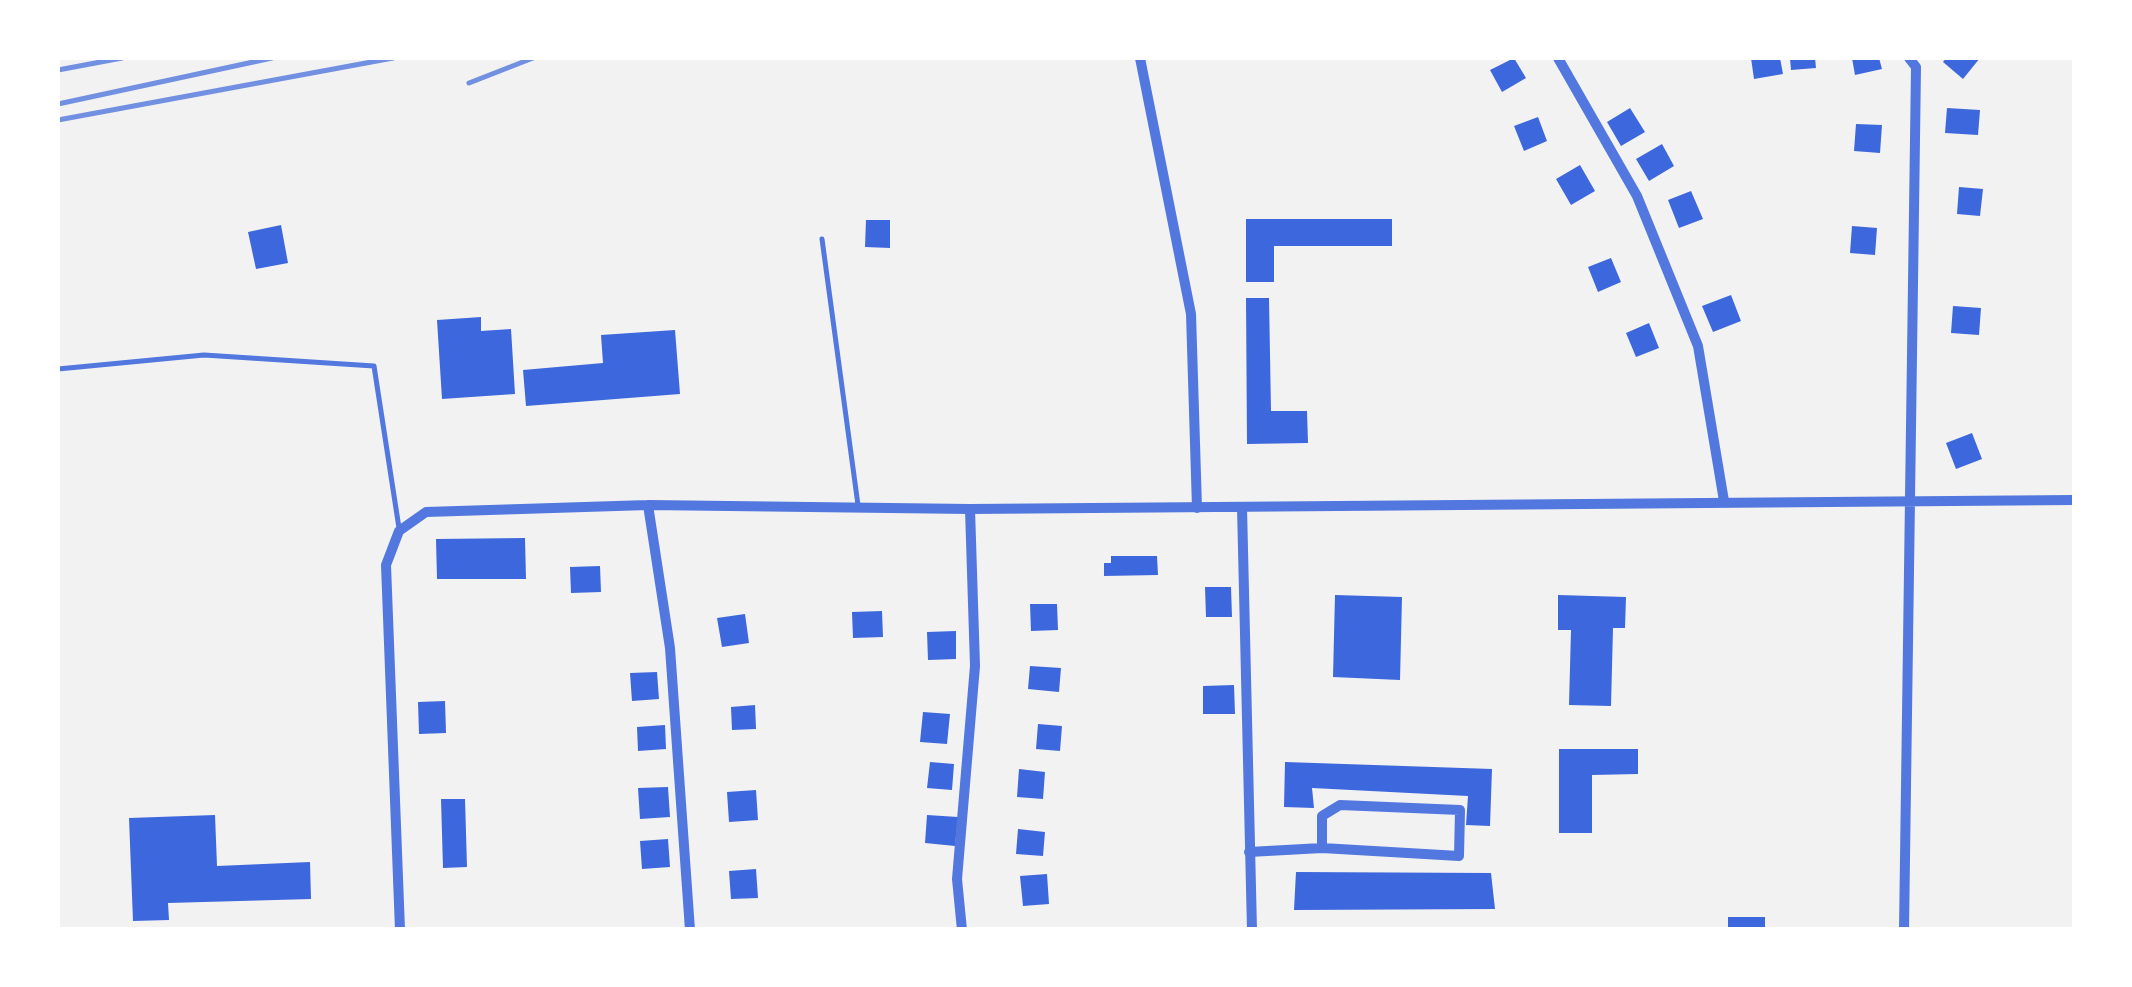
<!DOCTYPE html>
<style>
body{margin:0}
#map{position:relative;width:2132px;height:987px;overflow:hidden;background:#f2f2f2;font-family:"DM Sans",sans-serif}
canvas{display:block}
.frame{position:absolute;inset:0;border:60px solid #fff;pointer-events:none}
</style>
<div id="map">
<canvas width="2132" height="987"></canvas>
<div class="frame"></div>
</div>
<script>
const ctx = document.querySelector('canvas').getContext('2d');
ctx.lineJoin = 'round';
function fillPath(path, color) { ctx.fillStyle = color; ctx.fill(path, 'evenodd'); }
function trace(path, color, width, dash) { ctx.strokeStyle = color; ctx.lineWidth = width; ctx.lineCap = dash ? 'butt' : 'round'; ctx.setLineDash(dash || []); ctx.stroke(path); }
fillPath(new Path2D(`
 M 1514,58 L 1526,78 L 1502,92 L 1490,70 Z
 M 1751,58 L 1780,58 L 1783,74 L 1754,79 Z
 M 1790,58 L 1815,58 L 1816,68 L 1791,70 Z
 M 1852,58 L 1879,58 L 1882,69 L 1855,75 Z
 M 1946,58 L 1980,58 L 1963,79 L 1943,62 Z
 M 1630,108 L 1645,132 L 1621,146 L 1607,122 Z
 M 1947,108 L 1980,110 L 1978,135 L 1945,133 Z
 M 1538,117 L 1547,141 L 1524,151 L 1514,126 Z
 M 1856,124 L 1882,125 L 1880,153 L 1854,151 Z
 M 1662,144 L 1674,166 L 1649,181 L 1636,159 Z
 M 1580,165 L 1595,191 L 1571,205 L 1556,179 Z
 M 1959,187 L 1983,189 L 1980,216 L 1957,214 Z
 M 1691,191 L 1703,219 L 1679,228 L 1668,200 Z
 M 1246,219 L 1392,219 L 1392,246 L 1274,246 L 1274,282 L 1246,282 Z
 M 866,220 L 890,220 L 890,248 L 865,247 Z
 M 281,225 L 288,263 L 256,269 L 248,232 Z
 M 1852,226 L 1877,228 L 1875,255 L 1850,253 Z
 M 1611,258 L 1621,282 L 1598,292 L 1588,267 Z
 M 1731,295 L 1741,321 L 1713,332 L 1702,306 Z
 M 1246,298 L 1269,298 L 1271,411 L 1307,411 L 1308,443 L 1247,444 Z
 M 1953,306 L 1981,308 L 1979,335 L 1951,333 Z
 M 481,317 L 481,331 L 511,329 L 515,394 L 442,399 L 437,320 Z
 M 1649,323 L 1659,348 L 1636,357 L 1626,333 Z
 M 675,330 L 680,394 L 526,406 L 523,370 L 603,363 L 601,335 Z
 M 1972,433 L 1982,459 L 1956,469 L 1946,443 Z
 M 525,538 L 526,579 L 437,579 L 436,539 Z
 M 1111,556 L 1157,556 L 1158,575 L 1104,576 L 1104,563 L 1111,563 Z
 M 600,566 L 601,592 L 571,593 L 570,567 Z
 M 1205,587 L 1231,587 L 1232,617 L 1206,617 Z
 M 1335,595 L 1402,597 L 1400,680 L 1333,677 Z
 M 1558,595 L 1626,597 L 1625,628 L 1613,628 L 1611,706 L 1569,705 L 1571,630 L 1558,630 Z
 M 1030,604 L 1057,604 L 1058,630 L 1031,631 Z
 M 882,611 L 883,637 L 853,638 L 852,612 Z
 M 745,614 L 749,643 L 722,647 L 717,618 Z
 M 956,631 L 956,659 L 928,660 L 927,632 Z
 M 1030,666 L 1061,668 L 1059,692 L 1028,689 Z
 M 657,672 L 659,699 L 632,701 L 630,673 Z
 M 1234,685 L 1235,714 L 1203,714 L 1203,686 Z
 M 445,701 L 446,733 L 419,734 L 418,702 Z
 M 755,705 L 756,729 L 732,730 L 731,707 Z
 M 923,712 L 950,714 L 947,744 L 920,742 Z
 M 1038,724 L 1062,726 L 1060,751 L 1036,749 Z
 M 665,725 L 666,749 L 638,751 L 637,727 Z
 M 1559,749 L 1638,749 L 1638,774 L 1592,775 L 1592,833 L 1559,833 Z
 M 930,762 L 954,764 L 952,790 L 927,788 Z
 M 1285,762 L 1492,769 L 1490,826 L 1466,825 L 1468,796 L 1312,788 L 1314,808 L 1284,807 Z
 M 1019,769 L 1045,772 L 1043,799 L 1017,797 Z
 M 668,787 L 670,817 L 640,819 L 638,788 Z
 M 756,790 L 758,820 L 729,822 L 727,792 Z
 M 441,799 L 465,799 L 467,867 L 443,868 Z
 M 215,815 L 217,866 L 310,862 L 311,899 L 168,903 L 169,920 L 133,921 L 129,818 Z
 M 927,815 L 958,817 L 955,846 L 925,843 Z
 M 1018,829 L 1045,832 L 1043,856 L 1016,854 Z
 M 668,839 L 670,867 L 642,869 L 640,841 Z
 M 756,869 L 758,898 L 731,899 L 729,871 Z
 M 1296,872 L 1491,873 L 1495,909 L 1294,910 Z
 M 1047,874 L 1049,904 L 1023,906 L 1020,876 Z
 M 1728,917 L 1765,917 L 1765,930 L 1728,930 Z`), '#3d67dc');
trace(new Path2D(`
 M 822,239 L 858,505
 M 58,369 L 204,355 L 374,366 L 399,528`), '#5277de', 5);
trace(new Path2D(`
 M 1140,58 L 1191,314 L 1197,508
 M 1558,58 L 1637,196 L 1698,346 L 1724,501
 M 648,505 L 670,648 L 690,930
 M 1242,507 L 1252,930
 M 1249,852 L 1322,848 L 1459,856 L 1460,810 L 1340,805 L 1322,816 L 1322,848
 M 400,930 L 386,565 L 399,531 L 426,512 L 648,505 L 970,509 L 2074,500
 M 962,930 L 957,879 L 975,666 L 970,509
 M 1904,930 L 1916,67 L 1909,58`), '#5277de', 10);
trace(new Path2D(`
 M 58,70 L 122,58
 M 469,83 L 533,58
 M 58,104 L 272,58
 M 58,120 L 393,58`), '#7290e2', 5);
</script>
